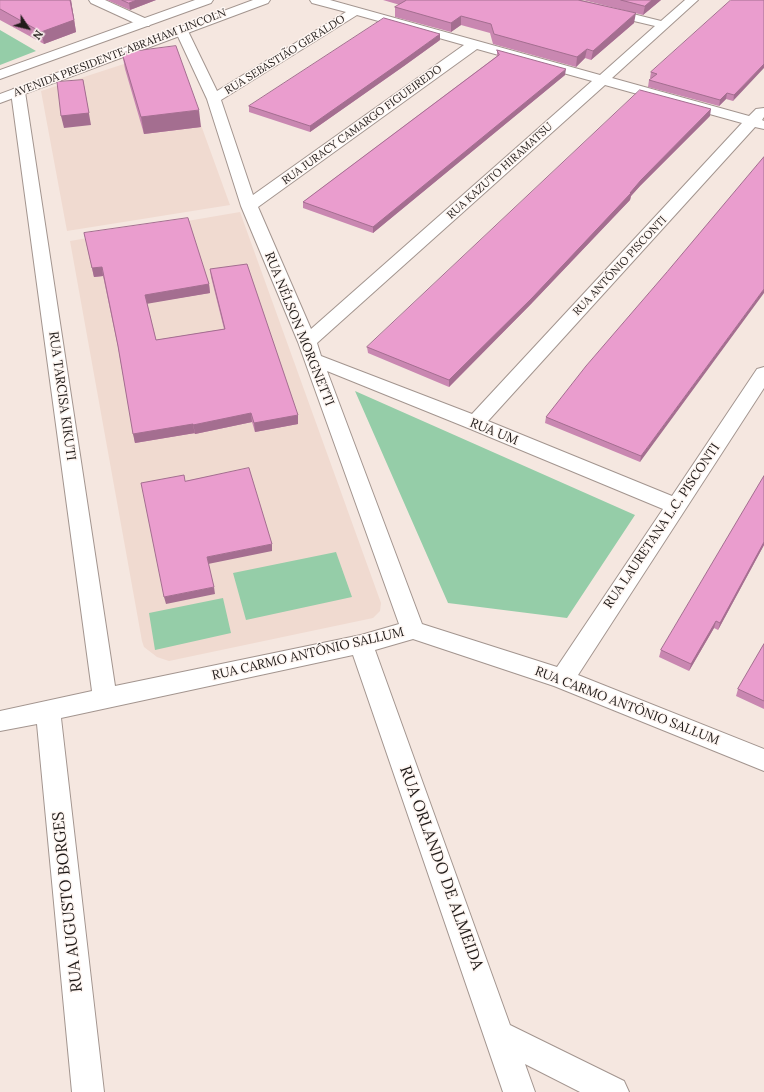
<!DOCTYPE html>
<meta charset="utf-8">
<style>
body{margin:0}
#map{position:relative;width:764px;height:1092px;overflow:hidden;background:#f5e7e0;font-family:Lora,serif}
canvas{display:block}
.north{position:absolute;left:8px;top:8px;width:40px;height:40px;-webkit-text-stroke:3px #fef6f2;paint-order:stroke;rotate:125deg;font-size:11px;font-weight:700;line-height:16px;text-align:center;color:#211c1a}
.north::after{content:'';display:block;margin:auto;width:14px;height:18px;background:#211c1a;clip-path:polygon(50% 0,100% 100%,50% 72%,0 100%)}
</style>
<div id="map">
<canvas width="764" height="1092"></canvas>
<div class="north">N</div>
</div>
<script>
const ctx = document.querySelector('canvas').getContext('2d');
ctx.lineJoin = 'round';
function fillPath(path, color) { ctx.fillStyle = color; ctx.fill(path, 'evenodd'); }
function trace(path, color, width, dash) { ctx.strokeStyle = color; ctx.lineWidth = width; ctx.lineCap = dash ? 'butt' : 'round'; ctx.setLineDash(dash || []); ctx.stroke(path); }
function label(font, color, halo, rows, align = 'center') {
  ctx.font = font + ' Lora,serif'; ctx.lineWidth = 3; ctx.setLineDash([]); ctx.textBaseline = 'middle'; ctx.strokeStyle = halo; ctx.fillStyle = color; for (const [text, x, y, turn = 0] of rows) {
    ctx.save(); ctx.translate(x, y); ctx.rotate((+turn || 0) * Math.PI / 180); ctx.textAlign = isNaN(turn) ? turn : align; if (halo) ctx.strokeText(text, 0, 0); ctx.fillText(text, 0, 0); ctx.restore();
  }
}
fillPath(new Path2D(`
 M 173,48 L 230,205 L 67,231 L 41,91 Z
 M 240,212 L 381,603 L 380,611 L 373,618 L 169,661 L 157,657 L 144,647 L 142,641 L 70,241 Z`), '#f0dad0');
fillPath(new Path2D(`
 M 0,30 L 36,51 L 0,65 Z
 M 355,391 L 635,515 L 567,618 L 448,603 Z
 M 336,552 L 352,597 L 246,620 L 233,573 Z
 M 223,598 L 231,633 L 155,650 L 149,613 Z`), '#95cda8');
const minor = new Path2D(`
 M 89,0 L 105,0 L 149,20 L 151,23 L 149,26 L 141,26 L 91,3 Z
 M 310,0 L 330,0 L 600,75 L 655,26 L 558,3 L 556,0 L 577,0 L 661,21 L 685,0 L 698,0 L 612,78 L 749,116 L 756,109 L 764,108 L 764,117 L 762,120 L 764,121 L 764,129 L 755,127 L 488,421 L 672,496 L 757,369 L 764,367 L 764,388 L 578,675 L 764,749 L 764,771 L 554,686 L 413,639 L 375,650 L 510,1025 L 624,1081 L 629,1092 L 580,1092 L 525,1064 L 535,1092 L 503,1092 L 353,655 L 61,718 L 104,1092 L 72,1092 L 37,724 L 0,731 L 0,711 L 92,691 L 11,92 L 13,89 L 18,88 L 23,89 L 25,92 L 115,686 L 361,635 L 399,624 L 298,342 L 241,206 L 207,99 L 175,30 L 176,27 L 186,27 L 217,91 L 346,12 L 312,3 ZM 357,15 L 464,45 L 253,195 L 221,100 ZM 477,49 L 592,81 L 311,329 L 258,207 ZM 605,85 L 742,123 L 472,414 L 321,356 L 317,343 ZM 327,371 L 468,428 L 663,509 L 557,667 L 422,624 Z`);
const tertiary = new Path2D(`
 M 195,0 L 213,0 L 211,3 L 0,79 L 0,70 Z
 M 253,0 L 270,0 L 268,3 L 0,103 L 0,94 Z`);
trace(minor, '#a3958f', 2);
trace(tertiary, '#a3958f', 2);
fillPath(minor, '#fff');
fillPath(tertiary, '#fff');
fillPath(new Path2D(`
 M 0,0 L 71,0 L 76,32 L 44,44 L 0,20 Z
 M 107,0 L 156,0 L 130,10 Z
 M 383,0 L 578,0 L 634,23 L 591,60 L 585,58 L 576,67 L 493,44 L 490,33 L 461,25 L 451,32 L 395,17 L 395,7 L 400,5 Z
 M 583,0 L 661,0 L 643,15 Z
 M 764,0 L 733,101 L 726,99 L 719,106 L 648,87 L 649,80 L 651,79 L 650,78 L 651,72 Z
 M 440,40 L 404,66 L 310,132 L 249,112 L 249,106 Z
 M 497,50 L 565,75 L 373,233 L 303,208 L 303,202 L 497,56 Z
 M 122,53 L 201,127 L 144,134 L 125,69 Z
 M 710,116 L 640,186 L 631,196 L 630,200 L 531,304 L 449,387 L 368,353 L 367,347 Z
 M 764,157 L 640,462 L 545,423 L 546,417 Z
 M 84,233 L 209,284 L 210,293 L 147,303 L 156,340 L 224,329 L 211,277 L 210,269 L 298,424 L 255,432 L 252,422 L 195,434 L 195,433 L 135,443 L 118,347 L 103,276 L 94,277 Z
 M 764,476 L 764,545 L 718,630 L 714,628 L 689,671 L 659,657 L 661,650 Z
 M 764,644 L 764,709 L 736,696 L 738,689 Z`), '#c987b1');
fillPath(new Path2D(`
 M 71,0 L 76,32 L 44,44 L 41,32 Z
 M 137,0 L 156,0 L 130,10 L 129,3 Z
 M 652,0 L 661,0 L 643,15 L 645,6 Z
 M 636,13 L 634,23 L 591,60 L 593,51 Z
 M 461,16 L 461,25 L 451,32 L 451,23 Z
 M 440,34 L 440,40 L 404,66 L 310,132 L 310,126 Z
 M 587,49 L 585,58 L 576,67 L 577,57 Z
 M 764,64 L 764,68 L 733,101 L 734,95 Z
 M 566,69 L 565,75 L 373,233 L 373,227 Z
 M 83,80 L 91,125 L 64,128 L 61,116 Z
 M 727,93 L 726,99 L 719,106 L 720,100 Z
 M 711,109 L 710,116 L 640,186 L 631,196 L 630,200 L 531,304 L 449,387 L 449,380 L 641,180 Z
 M 199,110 L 201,127 L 144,134 L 141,117 Z
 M 102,267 L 103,276 L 94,277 L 92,268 Z
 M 209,284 L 210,293 L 146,304 L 145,295 Z
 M 764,289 L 764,293 L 640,462 L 641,456 Z
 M 251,413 L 252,422 L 195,434 L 193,425 Z
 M 298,415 L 298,424 L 255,432 L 254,423 Z
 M 193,424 L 195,433 L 135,443 L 133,434 Z
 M 764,542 L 764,545 L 718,630 L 720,623 Z
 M 272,544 L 272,551 L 208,564 L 207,557 Z
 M 214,587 L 215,594 L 166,604 L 164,597 Z
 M 716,621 L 714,628 L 689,671 L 691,664 Z`), '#a46e90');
const building = new Path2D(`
 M 0,0 L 70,0 L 74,20 L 41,32 L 0,9 Z
 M 122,0 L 137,0 L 129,3 Z
 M 407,0 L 578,0 L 636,13 L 593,51 L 587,49 L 577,57 L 494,34 L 491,24 L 461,16 L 451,23 L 395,7 Z
 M 621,0 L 652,0 L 645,6 Z
 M 731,0 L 764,0 L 764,64 L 734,95 L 727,93 L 720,100 L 649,80 L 657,74 L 651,72 Z
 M 384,18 L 440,34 L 404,60 L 310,126 L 249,106 Z
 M 176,46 L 199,110 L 141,117 L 122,53 Z
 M 497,50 L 566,69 L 373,227 L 303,202 L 499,55 Z
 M 83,80 L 89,113 L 61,116 L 57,82 Z
 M 640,90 L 711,109 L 641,180 L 630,193 L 631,193 L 532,298 L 449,380 L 367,347 Z
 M 764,157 L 764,289 L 641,456 L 546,417 L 586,366 L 667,272 Z
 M 188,218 L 209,284 L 145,295 L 156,340 L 225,329 L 210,269 L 247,264 L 298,415 L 254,423 L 251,413 L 193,425 L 193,424 L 133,434 L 118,346 L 102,267 L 92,268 L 84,233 Z
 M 249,468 L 272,544 L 207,557 L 214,587 L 164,597 L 141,483 L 184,475 L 185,481 Z
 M 764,476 L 764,542 L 720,623 L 716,621 L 691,664 L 661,650 Z
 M 764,644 L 764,701 L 738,689 Z`);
fillPath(building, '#ea9dce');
trace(building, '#a46e90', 1);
label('11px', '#211c1a', '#fef6f2', [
 ["AVENIDA PRESIDENTE ABRAHAM LINCOLN",120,53,-21],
 ["RUA SEBASTIÃO GERALDO",285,55,-32],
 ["RUA JURACY CAMARGO FIGUEIREDO",362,125,-36],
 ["RUA KAZUTO HIRAMATSU",500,171,-42],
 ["RUA ANTÔNIO PISCONTI",620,266,-47]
]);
label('13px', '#211c1a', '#fef6f2', [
 ["RUA NÉLSON MORGNETTI",299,329,68],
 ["RUA TARCISA KIKUTI",62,396,82],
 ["RUA UM",494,432,22],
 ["RUA LAURETANA L.C. PISCONTI",662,526,-56],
 ["RUA CARMO ANTÔNIO SALLUM",308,654,-13],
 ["RUA CARMO ANTÔNIO SALLUM",627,706,21]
]);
label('16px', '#211c1a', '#fef6f2', [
 ["RUA ORLANDO DE ALMEIDA",441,868,70],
 ["RUA AUGUSTO BORGES",68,902,-96]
]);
</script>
